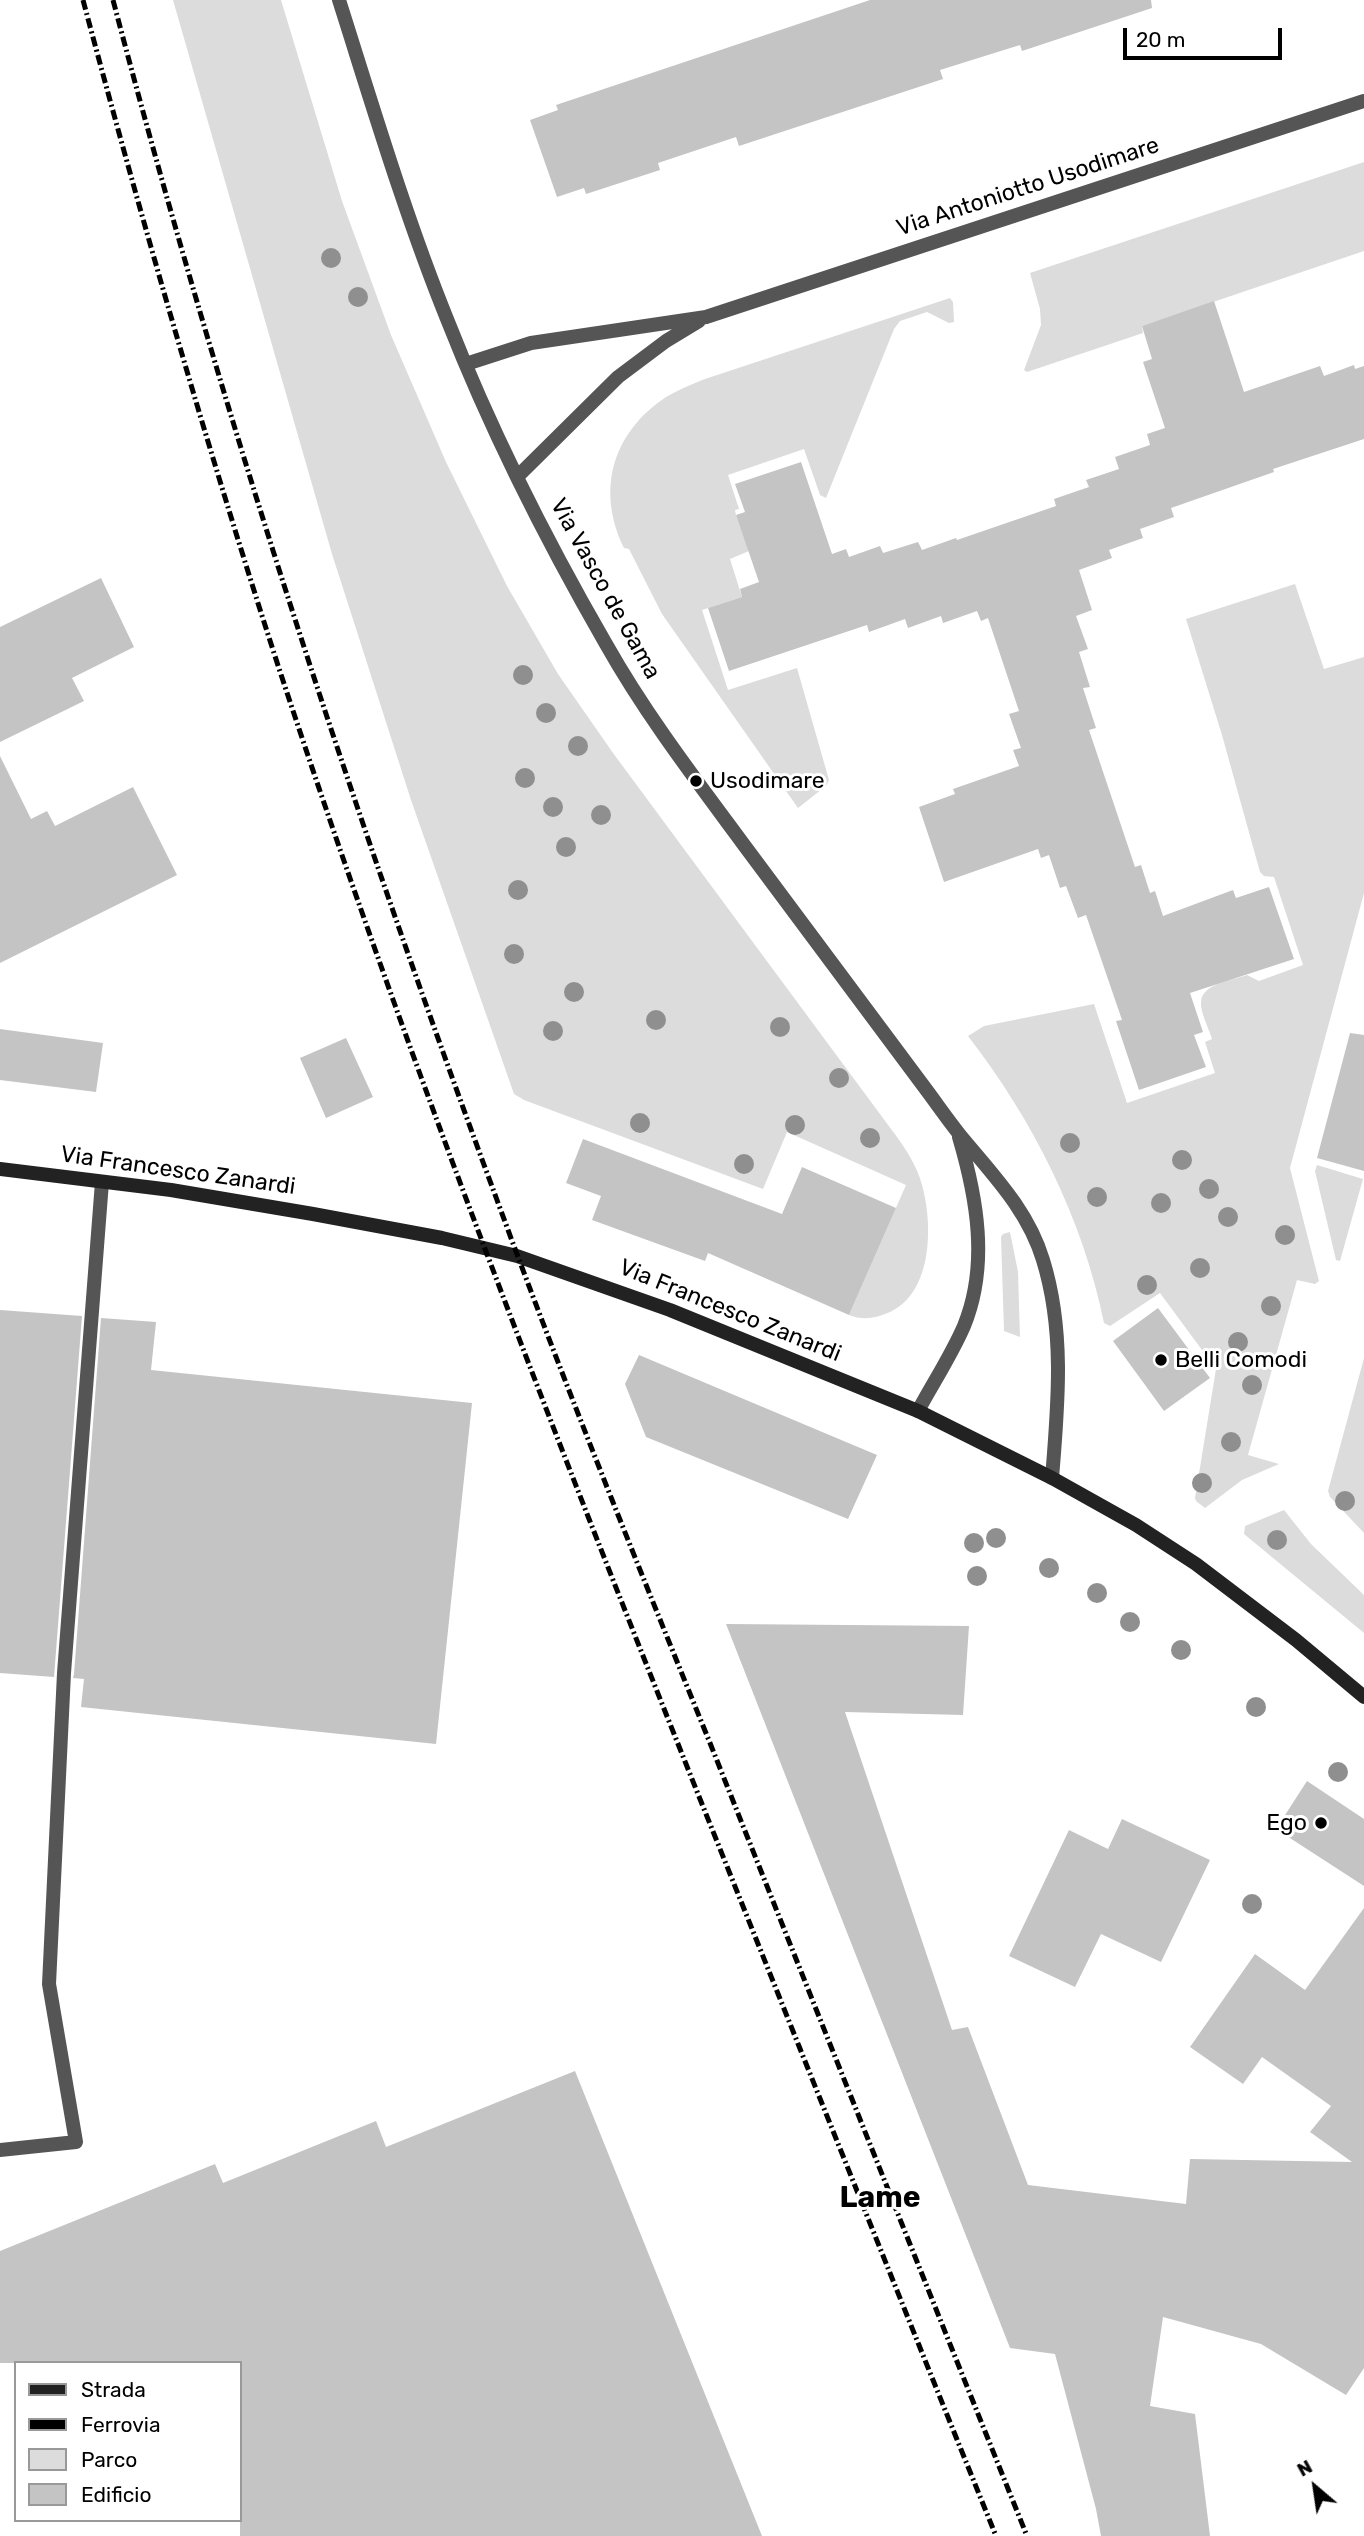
<!DOCTYPE html>
<style>
body{margin:0}
#map{position:relative;width:1364px;height:2536px;overflow:hidden;background:#fff;font-family:Rubik,sans-serif}
canvas{display:block}
.legend{position:absolute;left:14px;top:2361px;width:228px;height:161px;box-sizing:border-box;background:#fff;border:2px solid #999;margin:0;padding:9px 12px;list-style:none;font-size:21px;color:#000}
.legend li{display:flex;align-items:center;gap:14px;height:35px}
.legend b{width:35px;border:2px solid #999}
.north{position:absolute;left:1280px;top:2452px;width:70px;height:70px;-webkit-text-stroke:5px #fff;paint-order:stroke;rotate:331deg;font-size:19px;font-weight:700;line-height:28px;text-align:center;color:#000}
.north::after{content:'';display:block;margin:auto;width:24px;height:32px;background:#000;clip-path:polygon(50% 0,100% 100%,50% 72%,0 100%)}
.scale{position:absolute;left:1123px;top:28px;width:159px;height:32px;box-sizing:border-box;border:4px solid #000;border-top:0;padding-left:9px;font-size:21px;line-height:24px;white-space:nowrap;color:#000;-webkit-text-stroke:5px #fff;paint-order:stroke}
</style>
<div id="map">
<canvas width="1364" height="2536"></canvas>
<ul class="legend">
<li><b style="height:9px;background:#222"></b>Strada</li>
<li><b style="height:9px;background:#000"></b>Ferrovia</li>
<li><b style="height:19px;background:#dcdcdc"></b>Parco</li>
<li><b style="height:19px;background:#c4c4c4"></b>Edificio</li>
</ul>
<div class="north">N</div>
<div class="scale">20 m</div>
</div>
<script>
const ctx = document.querySelector('canvas').getContext('2d');
ctx.lineJoin = 'round';
function fillPath(path, color) { ctx.fillStyle = color; ctx.fill(path, 'evenodd'); }
function trace(path, color, width, dash) { ctx.strokeStyle = color; ctx.lineWidth = width; ctx.lineCap = dash ? 'butt' : 'round'; ctx.setLineDash(dash || []); ctx.stroke(path); }
function label(font, color, halo, rows, align = 'center') {
  ctx.font = font + ' Rubik,sans-serif'; ctx.lineWidth = 6; ctx.setLineDash([]); ctx.textBaseline = 'middle'; ctx.strokeStyle = halo; ctx.fillStyle = color; for (const [text, x, y, turn = 0] of rows) {
    ctx.save(); ctx.translate(x, y); ctx.rotate((+turn || 0) * Math.PI / 180); ctx.textAlign = isNaN(turn) ? turn : align; if (halo) ctx.strokeText(text, 0, 0); ctx.fillText(text, 0, 0); ctx.restore();
  }
}
fillPath(new Path2D(`
 M 173,0 L 281,0 L 342,201 L 391,335 L 446,462 L 507,586 L 558,674 L 613,753 L 894,1133 C 906,1149 917,1166 922,1185 C 933,1224 933,1292 890,1312 C 876,1318 864,1321 849,1315 L 906,1185 L 787,1132 L 763,1189 L 524,1100 L 514,1094 L 411,800 L 332,554 Z
 M 1364,162 L 1364,251 L 1142,326 L 1143,333 L 1027,372 L 1024,370 L 1041,325 L 1040,309 L 1030,273 Z
 M 950,298 L 953,302 L 954,322 L 949,323 L 927,312 L 900,321 L 894,329 L 826,498 L 820,495 L 804,449 L 728,475 L 739,509 L 735,510 L 736,515 L 749,551 L 730,559 L 742,597 L 702,610 L 728,690 L 797,668 L 829,780 L 826,786 L 798,808 L 662,614 L 629,549 L 624,548 C 596,490 612,433 666,397 C 678,390 692,384 705,379 Z
 M 1295,584 L 1324,669 L 1364,657 L 1364,893 L 1290,1168 L 1319,1281 L 1315,1284 L 1297,1280 L 1248,1455 L 1279,1464 L 1242,1480 L 1205,1508 L 1196,1501 L 1195,1498 L 1216,1369 L 1160,1293 L 1110,1326 L 1104,1323 C 1083,1219 1033,1120 968,1036 L 984,1026 L 1094,1004 L 1127,1103 L 1215,1073 L 1205,1042 L 1212,1039 C 1209,1029 1200,1012 1201,1002 C 1202,983 1234,980 1247,975 L 1259,981 L 1303,965 L 1274,877 L 1264,876 L 1260,872 L 1222,735 L 1186,619 Z
 M 1317,1165 L 1363,1179 L 1340,1261 L 1336,1260 L 1315,1171 Z
 M 1010,1232 L 1018,1272 L 1020,1337 L 1004,1331 L 1001,1237 L 1003,1234 Z
 M 1364,1358 L 1364,1533 L 1330,1497 L 1328,1491 Z
 M 1284,1510 L 1311,1544 L 1364,1595 L 1364,1633 L 1244,1534 L 1245,1526 Z`), '#dcdcdc');
fillPath(new Path2D(`
 M 870,0 L 1151,0 L 1152,8 L 1022,51 L 1020,45 L 940,70 L 943,79 L 739,146 L 736,137 L 658,163 L 660,170 L 586,194 L 584,188 L 557,197 L 530,120 L 558,110 L 556,105 Z
 M 1214,301 L 1244,392 L 1320,366 L 1324,376 L 1354,365 L 1355,369 L 1364,366 L 1364,439 L 1273,469 L 1274,472 L 1171,508 L 1174,517 L 1140,529 L 1143,538 L 1109,550 L 1112,558 L 1079,570 L 1092,610 L 1076,616 L 1088,649 L 1079,652 L 1090,687 L 1083,688 L 1096,728 L 1089,730 L 1135,867 L 1141,865 L 1150,893 L 1155,891 L 1163,916 L 1233,890 L 1236,898 L 1269,887 L 1294,959 L 1190,993 L 1203,1032 L 1194,1035 L 1206,1067 L 1139,1090 L 1116,1021 L 1122,1020 L 1086,915 L 1078,918 L 1066,886 L 1060,888 L 1049,855 L 1041,858 L 1038,849 L 944,882 L 919,807 L 955,794 L 953,789 L 1019,766 L 1013,750 L 1021,748 L 1009,714 L 1019,711 L 988,618 L 981,621 L 977,611 L 943,623 L 941,616 L 908,628 L 905,619 L 869,632 L 867,625 L 729,671 L 708,608 L 742,597 L 740,589 L 759,582 L 736,515 L 745,512 L 735,484 L 801,462 L 832,554 L 846,549 L 849,557 L 880,546 L 883,553 L 918,542 L 922,550 L 956,538 L 957,540 L 1056,506 L 1054,499 L 1089,487 L 1086,480 L 1119,469 L 1115,457 L 1150,445 L 1147,434 L 1165,428 L 1143,362 L 1152,359 L 1142,326 Z
 M 101,578 L 134,647 L 72,678 L 84,701 L 0,742 L 0,627 Z
 M 0,756 L 31,819 L 47,811 L 55,826 L 133,787 L 177,875 L 0,963 Z
 M 0,1029 L 103,1043 L 96,1092 L 0,1080 Z
 M 1350,1033 L 1364,1035 L 1364,1171 L 1317,1158 Z
 M 346,1038 L 373,1097 L 326,1118 L 300,1058 Z
 M 583,1139 L 782,1214 L 802,1167 L 896,1208 L 849,1315 L 708,1253 L 705,1261 L 592,1220 L 601,1196 L 566,1183 Z
 M 1158,1308 L 1210,1378 L 1164,1411 L 1113,1341 Z
 M 0,1310 L 82,1316 L 54,1677 L 0,1673 Z
 M 101,1318 L 156,1322 L 151,1370 L 472,1403 L 436,1744 L 81,1707 L 84,1679 L 73,1678 L 74,1674 Z
 M 639,1355 L 877,1455 L 848,1519 L 646,1437 L 625,1384 Z
 M 726,1624 L 969,1626 L 963,1715 L 845,1712 L 952,2030 L 968,2027 L 1028,2185 L 1186,2204 L 1190,2159 L 1352,2162 L 1310,2132 L 1331,2106 L 1262,2057 L 1243,2084 L 1190,2047 L 1255,1954 L 1305,1990 L 1364,1908 L 1364,2368 L 1346,2395 L 1261,2344 L 1163,2317 L 1150,2406 L 1195,2414 L 1210,2536 L 1101,2536 L 1096,2509 L 1055,2354 L 1010,2348 Z
 M 1307,1781 L 1364,1819 L 1364,1886 L 1276,1829 Z
 M 1122,1819 L 1210,1860 L 1161,1962 L 1101,1934 L 1075,1987 L 1009,1956 L 1069,1830 L 1108,1849 Z
 M 575,2071 L 762,2536 L 240,2536 L 240,2363 L 0,2363 L 0,2251 L 215,2164 L 223,2183 L 376,2121 L 386,2147 Z`), '#c4c4c4');
trace(new Path2D(`
 M 0,2150 L 76,2142 L 49,1984 L 64,1673 L 102,1182`), '#555', 14);
trace(new Path2D(`
 M 466,364 L 531,343 L 706,317 L 1364,101
 M 518,476 L 618,377 L 666,341 L 699,321`), '#555', 14);
trace(new Path2D(`
 M 339,0 C 373,107 405,215 447,319 C 491,431 546,540 606,644 C 646,715 696,780 744,845 C 804,926 864,1007 925,1088 C 937,1104 948,1120 960,1135 C 993,1175 1028,1210 1043,1260 C 1065,1331 1058,1405 1052,1478
 M 918,1411 C 933,1383 951,1356 964,1326 C 989,1265 977,1198 959,1137`), '#555', 14);
trace(new Path2D(`
 M 0,1169 L 171,1190 L 313,1214 L 442,1238 L 517,1256 L 670,1310 L 918,1411 L 1052,1478 L 1136,1525 L 1196,1564 L 1296,1640 L 1364,1697`), '#222', 14);
trace(new Path2D(`
 M 83,0 C 141,218 204,436 273,650 C 399,1037 547,1416 698,1794 C 797,2041 896,2289 996,2536
 M 113,0 C 220,407 351,806 497,1200 C 564,1383 637,1563 710,1743 C 815,2007 921,2272 1027,2536`), '#000', 5, [10, 3.5, 2, 3.5]);
ctx.fillStyle = '#8f8f8f';
for (const [x, y] of [
 [331,258],
 [358,297],
 [523,675],
 [546,713],
 [578,746],
 [525,778],
 [553,807],
 [601,815],
 [566,847],
 [518,890],
 [514,954],
 [574,992],
 [656,1020],
 [780,1027],
 [553,1031],
 [839,1078],
 [640,1123],
 [795,1125],
 [870,1138],
 [1070,1143],
 [1182,1160],
 [744,1164],
 [1209,1189],
 [1097,1197],
 [1161,1203],
 [1228,1217],
 [1285,1235],
 [1200,1268],
 [1147,1285],
 [1271,1306],
 [1238,1342],
 [1252,1385],
 [1231,1442],
 [1202,1483],
 [1345,1501],
 [996,1538],
 [1277,1540],
 [974,1543],
 [1049,1568],
 [977,1576],
 [1097,1593],
 [1130,1622],
 [1181,1650],
 [1256,1707],
 [1338,1772],
 [1252,1904]
]) { ctx.beginPath(); ctx.arc(x, y, 10, 0, 2 * Math.PI); ctx.fill(); }
for (const [x, y, r, color] of [
 [696,781,7,"#000"],
 [1161,1360,7,"#000"],
 [1321,1823,7,"#000"]
]) { const dot = new Path2D(); dot.arc(x, y, r, 0, 2 * Math.PI); ctx.fillStyle = color; ctx.fill(dot); trace(dot, '#fff', 2.5); }
label('23px', '#000', '#fff', [
 ["Via Antoniotto Usodimare",1028,187,-18],
 ["Via Vasco de Gama",605,589,61],
 ["Via Francesco Zanardi",178,1171,8],
 ["Via Francesco Zanardi",730,1311,22]
]);
label('23px', '#000', '#fff', [
 ["Usodimare",710,781],
 ["Belli Comodi",1175,1360],
 ["Ego",1307,1823,"right"]
], 'left');
label('bold 30px', '#000', '#fff', [
 ["Lame",880,2198]
]);
</script>
